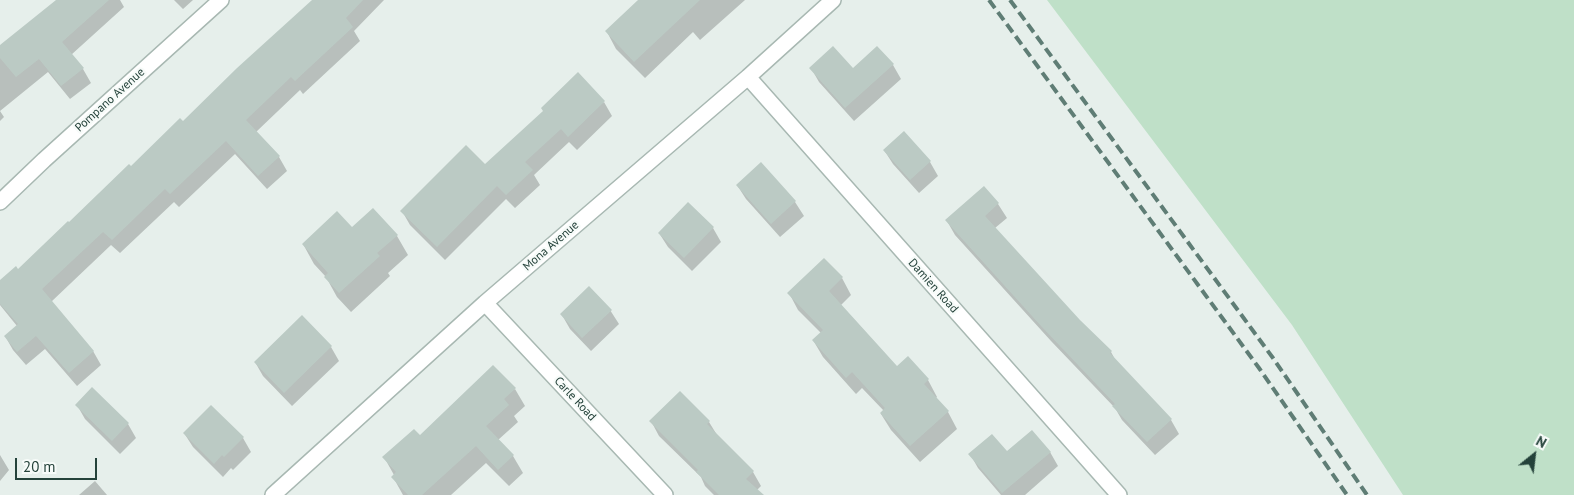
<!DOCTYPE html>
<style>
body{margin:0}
#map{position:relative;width:1574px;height:495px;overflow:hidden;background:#e6efeb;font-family:"PT Sans",sans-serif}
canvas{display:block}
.north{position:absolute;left:1509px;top:430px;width:50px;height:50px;-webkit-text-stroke:4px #f7fbf9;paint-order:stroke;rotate:29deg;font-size:14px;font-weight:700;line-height:20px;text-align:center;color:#24423a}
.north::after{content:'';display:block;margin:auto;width:18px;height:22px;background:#24423a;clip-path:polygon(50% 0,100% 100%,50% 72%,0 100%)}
.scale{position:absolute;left:15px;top:458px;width:82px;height:22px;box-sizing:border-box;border:2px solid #24423a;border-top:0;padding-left:6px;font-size:15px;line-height:18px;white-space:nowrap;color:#24423a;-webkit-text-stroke:4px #f7fbf9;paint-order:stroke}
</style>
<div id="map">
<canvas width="1574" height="495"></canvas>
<div class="north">N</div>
<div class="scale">20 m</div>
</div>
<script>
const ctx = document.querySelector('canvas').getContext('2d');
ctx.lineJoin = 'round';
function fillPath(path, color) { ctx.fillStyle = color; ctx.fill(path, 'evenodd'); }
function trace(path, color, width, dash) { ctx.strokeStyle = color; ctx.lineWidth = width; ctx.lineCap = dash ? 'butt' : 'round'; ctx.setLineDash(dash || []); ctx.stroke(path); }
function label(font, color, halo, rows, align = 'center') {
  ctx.font = font + ' "PT Sans",sans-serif'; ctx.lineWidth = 4.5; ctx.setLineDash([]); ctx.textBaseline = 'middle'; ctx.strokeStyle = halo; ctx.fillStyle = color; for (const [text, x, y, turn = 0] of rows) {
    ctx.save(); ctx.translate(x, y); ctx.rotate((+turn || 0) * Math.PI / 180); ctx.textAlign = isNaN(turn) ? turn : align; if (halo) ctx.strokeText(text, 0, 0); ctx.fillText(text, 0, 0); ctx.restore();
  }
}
fillPath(new Path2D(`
 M 1047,0 L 1574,0 L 1574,495 L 1403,495 L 1292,325 Z`), '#bfe0c8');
fillPath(new Path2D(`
 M 58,0 L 120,0 L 124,7 L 71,55 L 83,69 L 91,83 L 70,99 L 48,72 L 0,111 L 4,117 L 0,121 L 0,46 Z
 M 174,0 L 193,0 L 183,9 Z
 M 316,0 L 384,0 L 354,31 L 360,41 L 303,94 L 300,90 L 256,132 L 279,157 L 287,171 L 267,189 L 235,154 L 179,207 L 174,202 L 120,253 L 111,245 L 51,302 L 93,351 L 101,365 L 77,386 L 45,349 L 26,365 L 13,350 L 5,336 L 17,326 L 0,305 L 0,282 L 18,270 L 131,167 L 183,123 Z
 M 640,0 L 745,0 L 700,40 L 693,32 L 645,78 L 616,49 L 607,32 Z
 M 893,65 L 901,79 L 854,121 L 819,82 L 811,68 L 853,70 Z
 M 604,102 L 612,116 L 577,150 L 569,142 L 534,175 L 540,185 L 515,208 L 506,199 L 445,260 L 410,225 L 402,211 Z
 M 903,133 L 930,162 L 938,176 L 919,193 L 893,164 L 884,150 Z
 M 761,164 L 795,202 L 804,216 L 780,237 L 746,199 L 737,185 Z
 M 984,188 L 998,204 L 1007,218 L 995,228 L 1079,320 L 1111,352 L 1117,363 L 1171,420 L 1179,434 L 1155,455 L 1122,420 L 1115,408 L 1051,341 L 955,235 L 947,221 Z
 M 713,228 L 721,242 L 692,271 L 668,247 L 659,233 Z
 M 352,229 L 397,236 L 408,255 L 388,273 L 390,276 L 351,312 L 337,297 L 326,277 L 314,264 L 303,244 Z
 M 842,278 L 851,295 L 841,305 L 897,367 L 928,380 L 937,397 L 935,399 L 948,412 L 957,429 L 920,462 L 891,430 L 881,414 L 884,411 L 862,388 L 856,394 L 823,357 L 813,340 L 821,333 L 798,310 L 789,293 Z
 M 610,310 L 619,324 L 591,351 L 570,329 L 562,315 Z
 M 331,347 L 339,361 L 292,406 L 263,376 L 255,362 Z
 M 515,389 L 525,406 L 514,416 L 518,422 L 498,440 L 513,456 L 523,473 L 509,486 L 486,463 L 451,495 L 403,495 L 393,477 L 394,475 L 384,457 Z
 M 680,392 L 709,422 L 717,435 L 753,472 L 761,486 L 757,490 L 763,495 L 714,495 L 705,486 L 701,477 L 659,436 L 651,421 Z
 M 77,405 L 128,424 L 136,438 L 120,454 L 85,419 Z
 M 211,406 L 243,438 L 251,452 L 233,470 L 231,468 L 223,477 L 193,447 L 184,433 Z
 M 1050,452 L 1058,466 L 1025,495 L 1001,495 L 978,468 L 970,454 Z
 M 0,455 L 9,470 L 0,481 Z
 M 95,481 L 107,495 L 79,495 Z`), '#0003');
fillPath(new Path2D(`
 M 56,0 L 109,0 L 62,42 L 84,68 L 61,86 L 39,59 L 16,77 L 0,58 L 0,45 Z
 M 312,0 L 363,0 L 346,18 L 353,27 L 295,81 L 291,77 L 246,120 L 280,156 L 258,176 L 226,141 L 170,194 L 165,189 L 112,240 L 103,232 L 42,289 L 94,351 L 69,373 L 36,336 L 17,352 L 4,336 L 18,324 L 0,304 L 0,280 L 16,266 L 18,269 L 68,221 L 69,222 L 129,164 L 131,166 L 180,118 L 183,121 L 237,68 Z
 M 638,0 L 700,0 L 634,62 L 605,31 Z
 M 833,46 L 853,68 L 877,46 L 894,64 L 845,108 L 809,68 Z
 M 578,72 L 605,101 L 568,137 L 561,129 L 525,162 L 533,170 L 506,195 L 497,186 L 437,247 L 400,211 L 466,145 L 485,164 L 543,111 L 541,108 Z
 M 904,131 L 931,161 L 910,180 L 883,150 Z
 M 761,162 L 796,201 L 771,224 L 736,185 Z
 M 984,186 L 999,203 L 985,216 L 1080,320 L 1112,351 L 1110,353 L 1172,419 L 1147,442 L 1112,406 L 1115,404 L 1042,327 L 945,220 Z
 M 688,202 L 714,227 L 684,258 L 658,233 Z
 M 373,208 L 398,235 L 377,253 L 380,256 L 339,293 L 324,277 L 328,273 L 302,244 L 337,211 L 352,227 Z
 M 824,258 L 843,277 L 829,291 L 897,366 L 908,356 L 929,379 L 924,384 L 949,411 L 910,446 L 880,413 L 885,408 L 852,372 L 846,378 L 812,340 L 823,330 L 787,293 Z
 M 589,286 L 612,310 L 582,338 L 560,314 Z
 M 302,315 L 332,346 L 284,393 L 254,362 Z
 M 493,365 L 516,388 L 504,399 L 509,405 L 486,426 L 514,455 L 498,470 L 476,446 L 422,495 L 408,495 L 391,477 L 396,472 L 382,457 L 414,429 L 420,435 Z
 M 92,387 L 129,423 L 112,441 L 75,405 Z
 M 680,391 L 710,421 L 707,424 L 754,471 L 746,479 L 764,495 L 719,495 L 696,472 L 698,470 L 649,421 Z
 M 211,405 L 244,437 L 224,457 L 222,455 L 214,464 L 183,433 Z
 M 1032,430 L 1051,452 L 1002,493 L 968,454 L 992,434 L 1007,451 Z`), '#bbcac4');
const minor = new Path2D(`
 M 748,77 L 1119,495
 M 0,202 L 44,160 L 221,0
 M 485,303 L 665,495
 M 273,495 L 485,303 L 748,77 L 833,0`);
trace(minor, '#a8b8b2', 18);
trace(minor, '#fff', 15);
trace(new Path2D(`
 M 989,0 L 1259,368 L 1347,495
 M 1010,0 L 1273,358 L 1367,495`), '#5f7d75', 4, [10, 5]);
label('12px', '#24423a', '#f7fbf9', [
 ["Pompano Avenue",110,100,-42],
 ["Mona Avenue",551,246,-41],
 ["Damien Road",933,286,48],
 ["Carle Road",575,399,47]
]);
</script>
